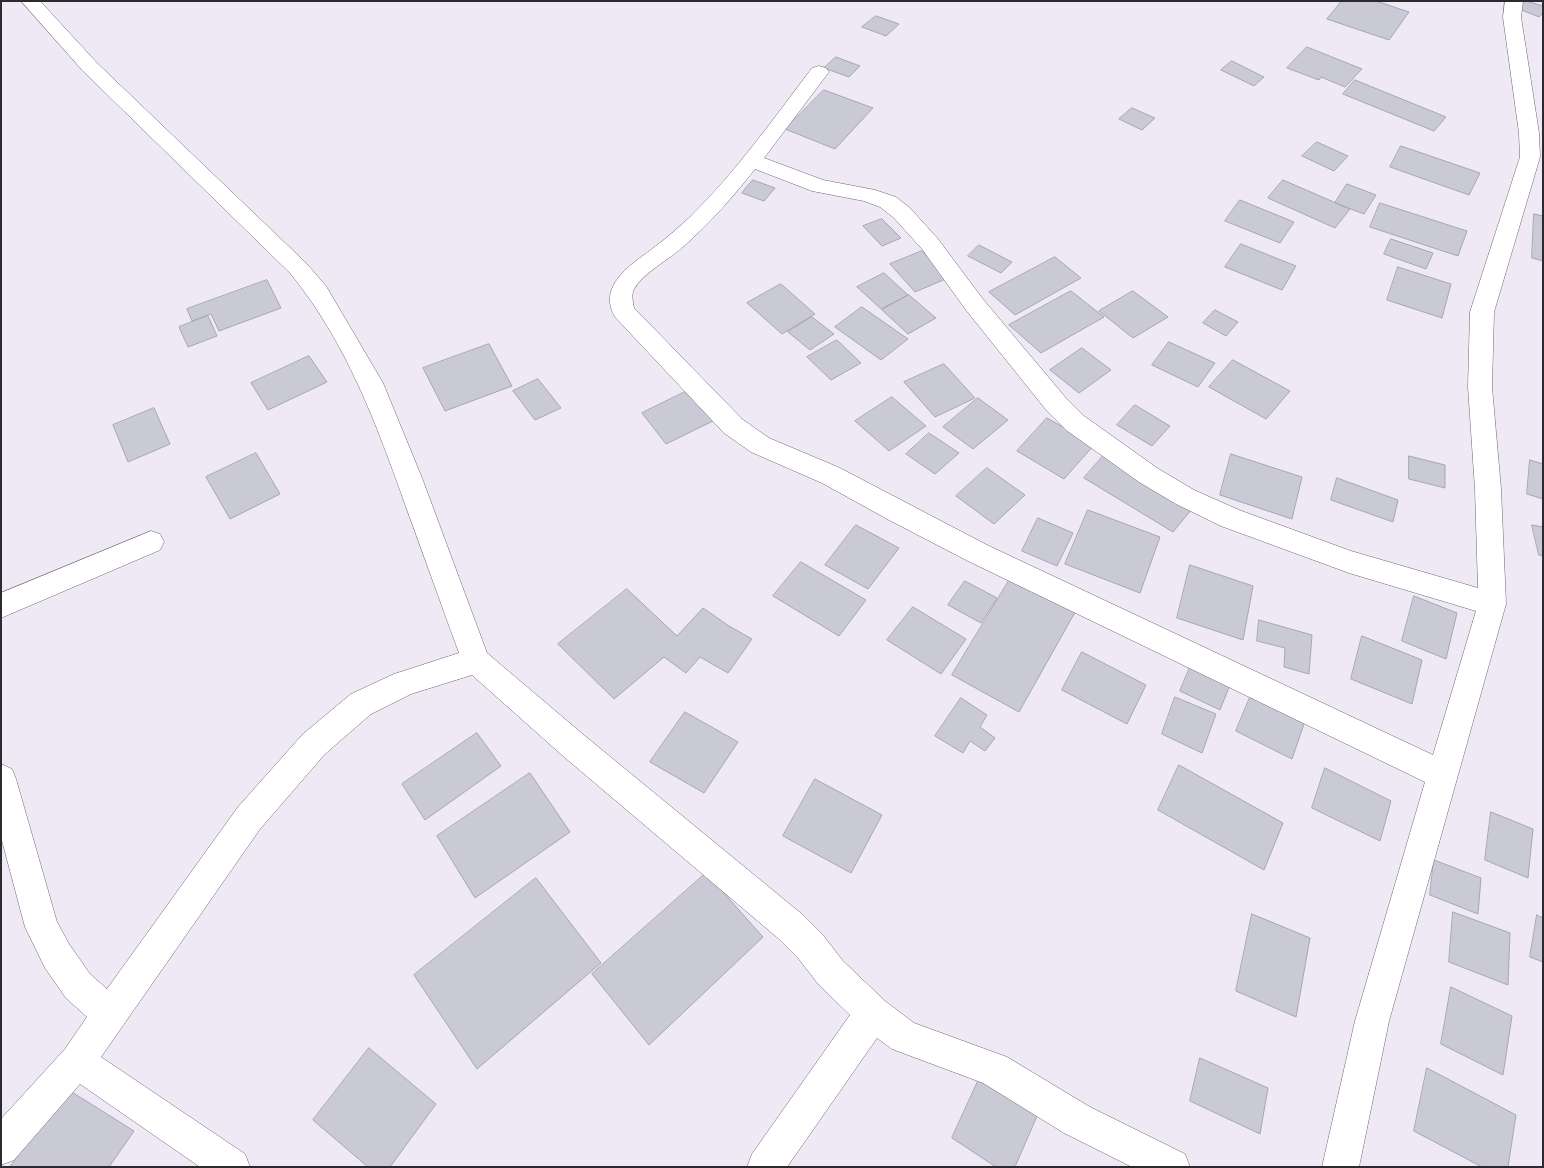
<!DOCTYPE html>
<style>
body{margin:0}
#map{position:relative;width:1544px;height:1168px;overflow:hidden;background:#efe8f5;font-family:Quicksand,sans-serif}
canvas{display:block}
.frame{position:absolute;inset:0;border:2px solid #2d2a2f;pointer-events:none}
</style>
<div id="map">
<canvas width="1544" height="1168"></canvas>
<div class="frame"></div>
</div>
<script>
const ctx = document.querySelector('canvas').getContext('2d');
ctx.lineJoin = 'round';
function fillPath(path, color) { ctx.fillStyle = color; ctx.fill(path, 'evenodd'); }
function trace(path, color, width, dash) { ctx.strokeStyle = color; ctx.lineWidth = width; ctx.lineCap = dash ? 'butt' : 'round'; ctx.setLineDash(dash || []); ctx.stroke(path); }
const building = new Path2D(`
 M 1342,1 L 1376,1 L 1409,12 L 1389,40 L 1327,19 Z
 M 1526,1 L 1543,6 L 1543,13 L 1539,17 L 1519,9 Z
 M 876,16 L 899,24 L 886,36 L 862,27 Z
 M 1307,47 L 1362,69 L 1345,87 L 1321,77 L 1319,80 L 1287,68 Z
 M 836,57 L 860,66 L 849,77 L 824,68 Z
 M 1232,61 L 1264,77 L 1254,86 L 1221,70 Z
 M 1355,80 L 1446,117 L 1434,131 L 1343,94 Z
 M 824,90 L 873,108 L 835,149 L 785,129 Z
 M 1132,108 L 1155,118 L 1142,130 L 1119,119 Z
 M 1317,142 L 1348,156 L 1334,171 L 1302,156 Z
 M 1401,146 L 1480,173 L 1469,195 L 1390,167 Z
 M 753,180 L 775,188 L 764,201 L 742,193 Z
 M 1283,180 L 1350,209 L 1335,228 L 1268,198 Z
 M 1347,184 L 1376,195 L 1364,214 L 1335,203 Z
 M 1240,200 L 1294,222 L 1280,243 L 1225,221 Z
 M 1380,203 L 1467,231 L 1458,256 L 1370,227 Z
 M 1534,214 L 1543,216 L 1543,261 L 1532,258 Z
 M 882,219 L 901,238 L 882,246 L 863,226 Z
 M 1391,239 L 1433,253 L 1426,269 L 1384,254 Z
 M 1241,244 L 1296,266 L 1282,290 L 1225,267 Z
 M 979,245 L 1012,262 L 1001,273 L 968,256 Z
 M 922,251 L 948,278 L 915,292 L 890,264 Z
 M 1055,257 L 1081,278 L 1015,315 L 989,292 Z
 M 1398,267 L 1451,284 L 1442,318 L 1387,300 Z
 M 884,273 L 908,295 L 881,309 L 857,287 Z
 M 267,280 L 281,308 L 219,331 L 211,314 L 192,321 L 187,309 Z
 M 781,284 L 815,314 L 782,334 L 747,303 Z
 M 1071,291 L 1104,317 L 1041,353 L 1009,325 Z
 M 1133,291 L 1168,317 L 1133,338 L 1099,311 Z
 M 909,295 L 936,318 L 908,334 L 882,310 Z
 M 862,307 L 908,339 L 881,360 L 835,327 Z
 M 1215,310 L 1238,322 L 1226,336 L 1203,323 Z
 M 208,316 L 217,336 L 188,347 L 179,327 Z
 M 812,317 L 834,334 L 810,350 L 788,332 Z
 M 837,340 L 861,363 L 831,380 L 807,357 Z
 M 1169,342 L 1215,363 L 1198,387 L 1152,365 Z
 M 489,344 L 512,386 L 445,411 L 423,368 Z
 M 1082,348 L 1111,370 L 1079,393 L 1050,370 Z
 M 309,356 L 327,382 L 268,410 L 251,383 Z
 M 1233,360 L 1290,391 L 1266,419 L 1209,387 Z
 M 944,364 L 975,398 L 935,417 L 904,382 Z
 M 538,379 L 561,408 L 535,420 L 513,391 Z
 M 689,390 L 713,421 L 666,444 L 642,413 Z
 M 892,397 L 926,426 L 889,451 L 855,421 Z
 M 978,398 L 1008,420 L 973,449 L 943,427 Z
 M 1135,405 L 1170,426 L 1152,446 L 1117,425 Z
 M 154,408 L 170,444 L 128,462 L 113,425 Z
 M 1047,418 L 1094,445 L 1064,479 L 1017,451 Z
 M 929,433 L 959,453 L 935,474 L 906,454 Z
 M 256,453 L 280,494 L 230,519 L 206,477 Z
 M 1231,454 L 1302,477 L 1292,519 L 1220,495 Z
 M 1103,456 L 1192,509 L 1173,532 L 1084,478 Z
 M 1409,456 L 1445,465 L 1445,488 L 1409,479 Z
 M 1530,460 L 1543,464 L 1543,499 L 1527,494 Z
 M 987,468 L 1025,495 L 994,524 L 956,496 Z
 M 1337,478 L 1398,500 L 1393,522 L 1331,500 Z
 M 1088,510 L 1160,537 L 1140,593 L 1065,564 Z
 M 1038,518 L 1073,533 L 1057,566 L 1022,551 Z
 M 856,525 L 899,548 L 868,589 L 825,565 Z
 M 1532,525 L 1543,527 L 1543,556 L 1539,555 Z
 M 801,562 L 866,600 L 839,636 L 773,596 Z
 M 1190,565 L 1253,586 L 1243,640 L 1177,618 Z
 M 1013,574 L 1078,607 L 1019,712 L 952,675 Z
 M 965,581 L 997,598 L 981,623 L 948,605 Z
 M 627,589 L 677,636 L 703,608 L 729,626 L 752,639 L 728,673 L 700,657 L 686,673 L 664,657 L 614,699 L 558,644 Z
 M 1414,596 L 1457,613 L 1446,659 L 1402,641 Z
 M 913,607 L 966,639 L 941,674 L 887,640 Z
 M 1259,620 L 1312,635 L 1309,674 L 1284,667 L 1285,648 L 1257,641 Z
 M 1362,636 L 1422,660 L 1412,704 L 1351,679 Z
 M 1082,652 L 1146,685 L 1127,724 L 1062,690 Z
 M 1194,658 L 1233,677 L 1220,710 L 1180,691 Z
 M 1251,695 L 1305,721 L 1292,759 L 1236,731 Z
 M 1175,697 L 1216,714 L 1202,753 L 1162,734 Z
 M 961,698 L 987,715 L 980,727 L 995,738 L 985,751 L 970,741 L 963,753 L 935,736 Z
 M 685,712 L 738,742 L 704,793 L 650,762 Z
 M 477,733 L 501,766 L 425,820 L 402,784 Z
 M 1179,765 L 1283,823 L 1264,870 L 1158,810 Z
 M 1325,768 L 1391,801 L 1380,841 L 1312,808 Z
 M 530,773 L 570,832 L 475,898 L 437,836 Z
 M 815,779 L 882,815 L 851,873 L 783,836 Z
 M 1491,812 L 1533,829 L 1528,878 L 1485,860 Z
 M 1434,860 L 1481,878 L 1478,914 L 1430,895 Z
 M 706,873 L 763,937 L 649,1045 L 592,974 Z
 M 536,878 L 601,963 L 477,1069 L 414,975 Z
 M 1453,912 L 1510,933 L 1508,985 L 1449,962 Z
 M 1252,914 L 1310,938 L 1296,1017 L 1236,991 Z
 M 1537,915 L 1543,918 L 1543,962 L 1530,957 Z
 M 1451,987 L 1512,1016 L 1503,1075 L 1441,1044 Z
 M 369,1048 L 436,1104 L 390,1167 L 368,1167 L 313,1120 Z
 M 1200,1058 L 1268,1088 L 1260,1134 L 1190,1101 Z
 M 1427,1068 L 1516,1115 L 1508,1167 L 1482,1167 L 1414,1131 Z
 M 979,1079 L 1037,1116 L 1015,1167 L 996,1167 L 952,1138 Z
 M 67,1089 L 134,1131 L 109,1167 L 10,1167 Z`);
fillPath(building, '#cacad7');
trace(building, '#a6a6b2', 1);
const minor = new Path2D(`
 M 21,1 L 40,1 L 97,63 L 306,263 L 326,286 L 383,383 L 422,478 L 487,653 L 585,736 L 803,915 L 822,934 L 843,961 L 885,1001 L 914,1023 L 1007,1057 L 1090,1107 L 1185,1154 L 1190,1167 L 1132,1167 L 1064,1133 L 983,1083 L 892,1049 L 877,1038 L 787,1167 L 747,1167 L 752,1154 L 850,1015 L 819,985 L 798,958 L 779,939 L 563,756 L 472,675 L 411,694 L 371,714 L 325,754 L 260,829 L 101,1057 L 245,1154 L 250,1167 L 200,1167 L 80,1084 L 14,1160 L 1,1165 L 1,1119 L 65,1049 L 87,1017 L 66,998 L 45,968 L 25,927 L 1,837 L 1,764 L 12,769 L 16,779 L 57,922 L 69,944 L 90,974 L 107,989 L 238,807 L 303,734 L 351,694 L 394,674 L 459,653 C 441,604 424,556 406,507 C 377,425 346,341 290,273 L 83,71 Z
 M 1505,1 L 1523,1 L 1521,17 L 1539,133 L 1540,157 L 1494,312 L 1492,387 L 1501,489 L 1506,604 L 1389,1021 L 1359,1167 L 1322,1167 L 1355,1021 L 1425,782 L 968,561 L 889,520 L 822,483 L 751,452 L 724,433 L 615,317 C 608,305 608,293 616,281 C 626,266 642,257 656,246 C 668,237 680,226 691,216 C 736,172 774,118 812,68 L 819,66 L 826,68 L 829,72 L 764,158 L 823,180 L 875,190 L 896,197 L 910,208 L 938,239 L 982,298 L 1065,397 L 1084,416 L 1157,468 L 1194,490 L 1239,510 L 1351,551 L 1478,588 L 1475,489 L 1468,387 L 1470,312 L 1520,157 L 1519,133 L 1503,17 ZM 755,169 L 812,191 L 864,201 L 880,207 L 894,218 L 922,249 L 966,310 L 1047,411 L 1066,430 L 1139,482 L 1176,504 L 1221,526 L 1349,573 L 1476,611 L 1433,755 L 987,545 L 840,468 L 769,438 L 742,419 L 634,308 C 633,302 631,295 634,289 C 643,273 670,259 684,246 C 710,223 733,197 755,169 Z
 M 151,531 L 160,534 L 164,542 L 160,550 L 1,618 L 1,593 Z`);
trace(minor, '#6d6772', 1);
fillPath(minor, '#fff');
</script>
